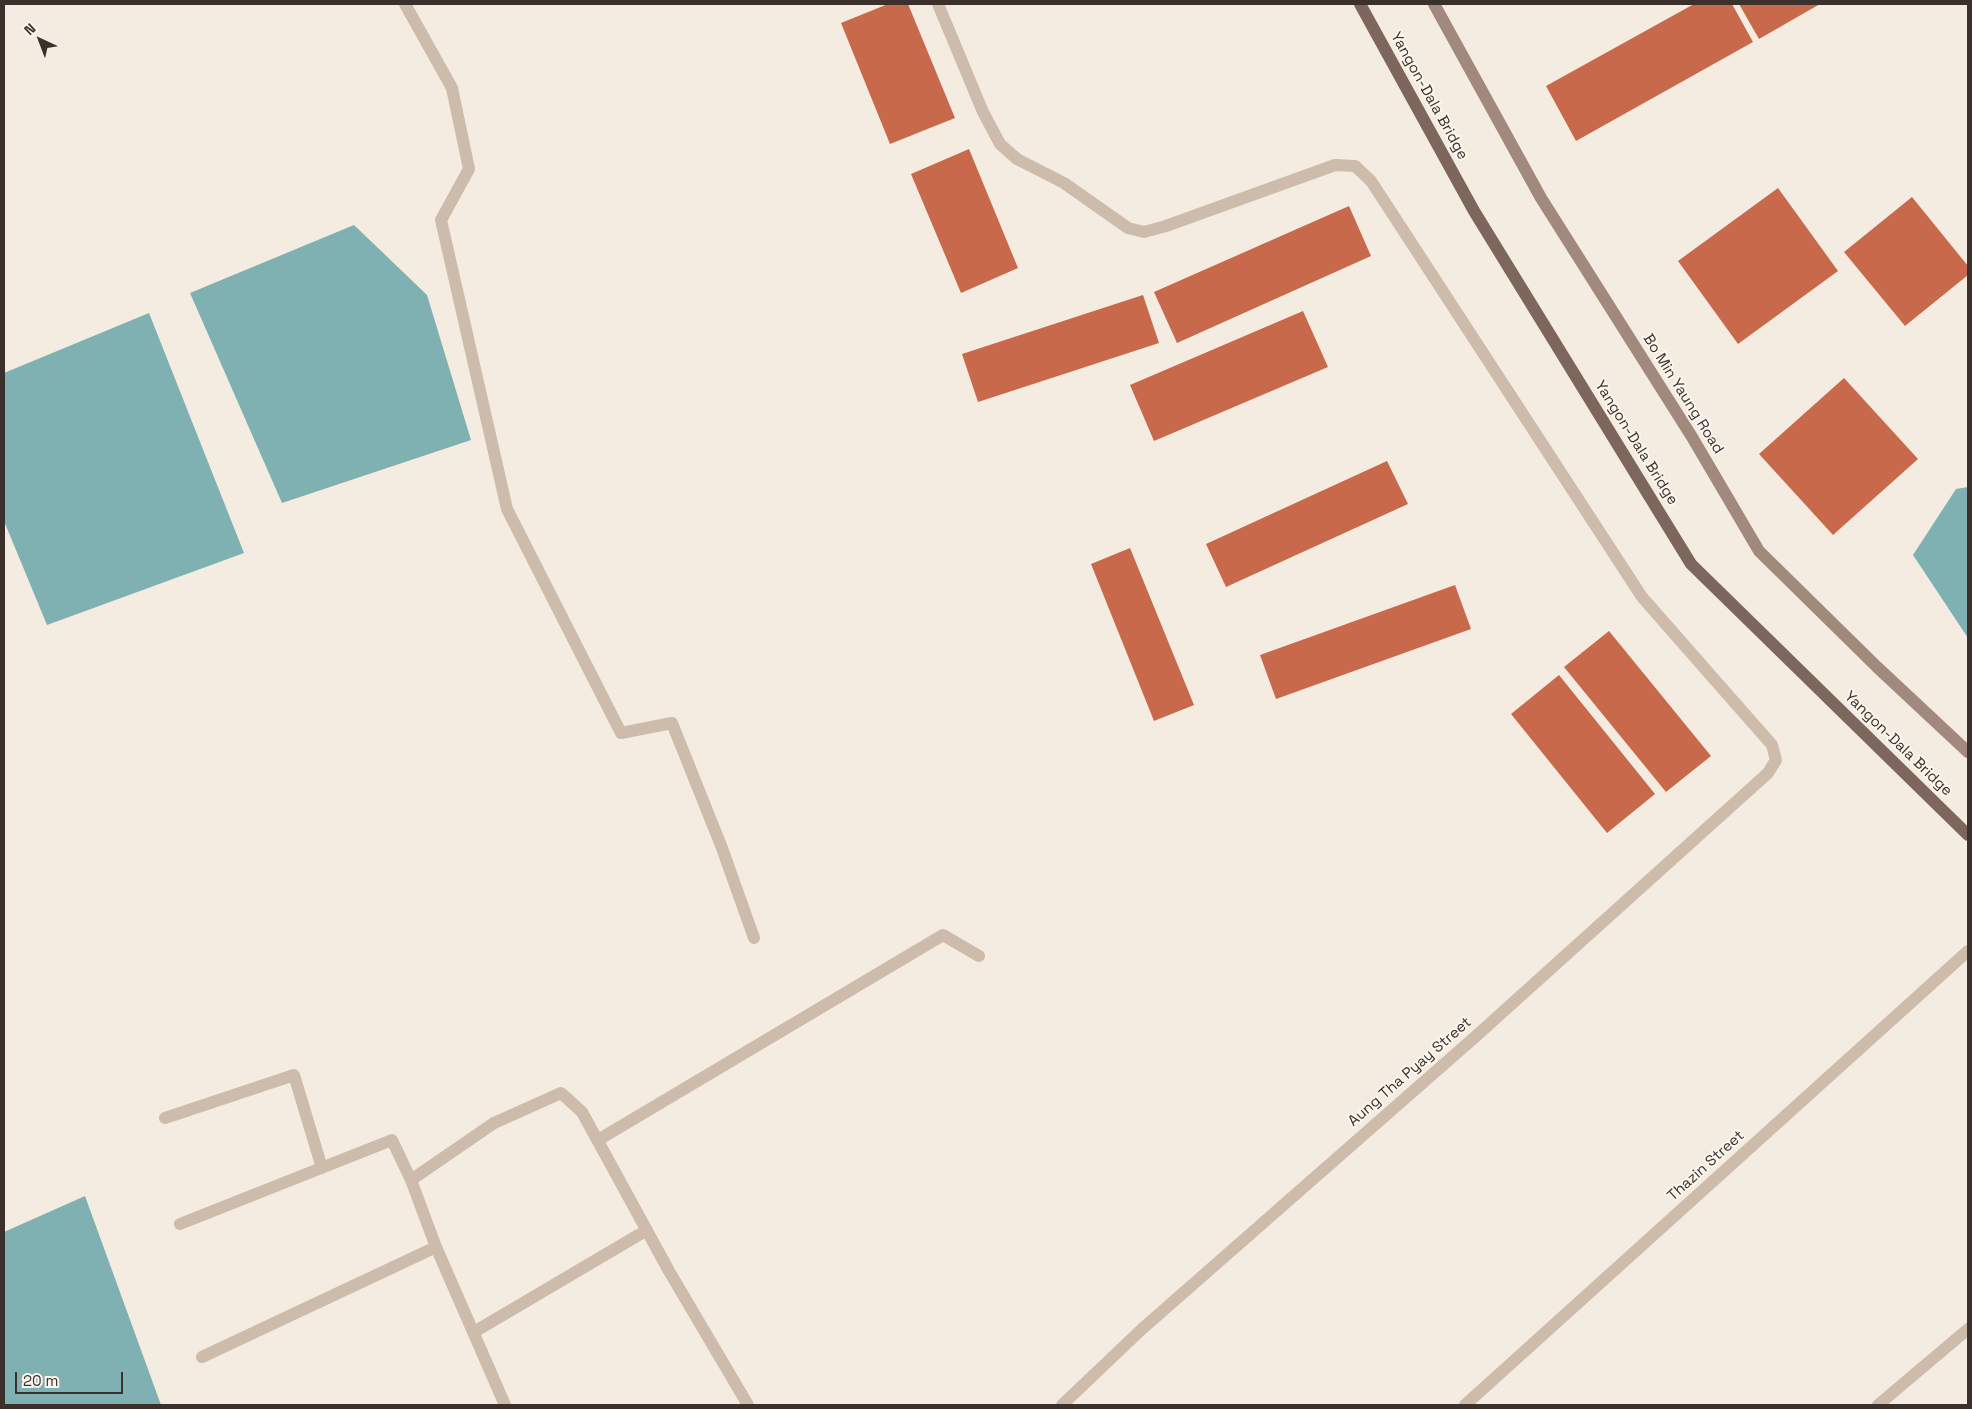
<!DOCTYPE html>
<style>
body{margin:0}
#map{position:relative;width:1972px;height:1409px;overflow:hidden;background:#f4ebe1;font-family:"Space Grotesk",sans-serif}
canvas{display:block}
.frame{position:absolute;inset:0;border:5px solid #3b302b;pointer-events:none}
.north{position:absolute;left:15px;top:15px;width:50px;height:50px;-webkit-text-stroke:4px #fbf5ee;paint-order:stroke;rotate:317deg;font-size:14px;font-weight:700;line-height:20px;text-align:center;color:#3b302b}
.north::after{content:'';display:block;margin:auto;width:18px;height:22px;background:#3b302b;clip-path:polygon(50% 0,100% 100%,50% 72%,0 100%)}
.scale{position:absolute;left:15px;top:1372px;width:108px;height:22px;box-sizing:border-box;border:2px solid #3b302b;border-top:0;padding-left:6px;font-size:15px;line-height:18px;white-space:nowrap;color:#3b302b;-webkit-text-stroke:4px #fbf5ee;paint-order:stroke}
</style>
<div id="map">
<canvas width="1972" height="1409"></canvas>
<div class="frame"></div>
<div class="north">N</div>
<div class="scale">20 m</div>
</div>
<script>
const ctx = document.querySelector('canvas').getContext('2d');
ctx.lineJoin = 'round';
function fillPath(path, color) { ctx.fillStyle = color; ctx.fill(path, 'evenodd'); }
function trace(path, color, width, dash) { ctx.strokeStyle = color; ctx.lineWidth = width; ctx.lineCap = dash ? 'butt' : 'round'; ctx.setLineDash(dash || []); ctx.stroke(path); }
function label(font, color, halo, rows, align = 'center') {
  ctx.font = font + ' "Space Grotesk",sans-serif'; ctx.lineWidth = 4; ctx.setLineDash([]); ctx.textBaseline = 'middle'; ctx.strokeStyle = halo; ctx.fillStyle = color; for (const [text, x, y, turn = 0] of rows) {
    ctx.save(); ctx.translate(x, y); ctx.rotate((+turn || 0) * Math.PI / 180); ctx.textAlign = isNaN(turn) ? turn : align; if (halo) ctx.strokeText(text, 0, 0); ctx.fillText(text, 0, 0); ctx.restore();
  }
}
fillPath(new Path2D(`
 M 354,225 L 427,295 L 471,440 L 282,503 L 190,293 Z
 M 149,313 L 244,553 L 47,625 L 4,521 L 4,373 Z
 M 1968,487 L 1968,638 L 1913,555 L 1956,489 Z
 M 85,1196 L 161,1405 L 4,1405 L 4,1232 Z`), '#7fb0b2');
fillPath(new Path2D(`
 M 888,4 L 908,4 L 955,118 L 890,144 L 841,23 Z
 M 1694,4 L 1732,4 L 1753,42 L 1576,141 L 1546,86 Z
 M 1739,4 L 1820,4 L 1759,39 Z
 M 969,149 L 1018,268 L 961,293 L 911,174 Z
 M 1778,188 L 1838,271 L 1738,344 L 1678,261 Z
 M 1912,197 L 1968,266 L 1968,275 L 1905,326 L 1844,252 Z
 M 1349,206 L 1371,256 L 1177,343 L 1154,292 Z
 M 1143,295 L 1159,343 L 978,402 L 962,354 Z
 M 1303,311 L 1328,367 L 1154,441 L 1130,385 Z
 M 1844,378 L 1918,459 L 1833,535 L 1759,454 Z
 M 1387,461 L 1408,504 L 1226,587 L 1206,544 Z
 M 1130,548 L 1194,705 L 1154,721 L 1091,564 Z
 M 1455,585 L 1471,629 L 1276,699 L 1260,655 Z
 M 1609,631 L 1711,756 L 1666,792 L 1564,667 Z
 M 1559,675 L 1655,794 L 1607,833 L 1511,714 Z`), '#c8694b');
trace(new Path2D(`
 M 405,4 L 452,88 L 469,169 L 441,220 L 507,509 L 621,733 L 672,723 L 722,848 L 754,938
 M 938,4 L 983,112 L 1000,144 L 1017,159 L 1064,183 L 1128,228 L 1144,232 L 1166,226 L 1335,165 L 1355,166 L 1371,181 L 1642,597 L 1772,745 L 1776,760 L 1768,773 L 1475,1037 L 1142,1329 L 1062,1405
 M 165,1118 L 294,1075 L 322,1168
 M 598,1140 L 943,935 L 979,956
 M 180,1224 L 392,1140 L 411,1180
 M 474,1332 L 647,1230
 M 202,1357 L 436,1247
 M 505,1405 L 436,1247 L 411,1180 L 494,1123 L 561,1093 L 582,1112 L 669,1271 L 748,1405
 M 1465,1405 L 1968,951
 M 1878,1405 L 1968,1329`), '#cdbbac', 12);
trace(new Path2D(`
 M 1434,4 L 1541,198 L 1692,437 L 1759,551 L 1877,667 L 1968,752`), '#a18a7d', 12);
trace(new Path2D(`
 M 1360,4 L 1474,211 L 1691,564 L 1968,835`), '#7d675c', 12);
label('15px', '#3b302b', '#fbf5ee', [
 ["Yangon-Dala Bridge",1429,96,61],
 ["Bo Min Yaung Road",1683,394,58],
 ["Yangon-Dala Bridge",1636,443,58],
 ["Yangon-Dala Bridge",1898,744,44],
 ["Aung Tha Pyay Street",1410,1072,-41],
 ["Thazin Street",1706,1166,-42]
]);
</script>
